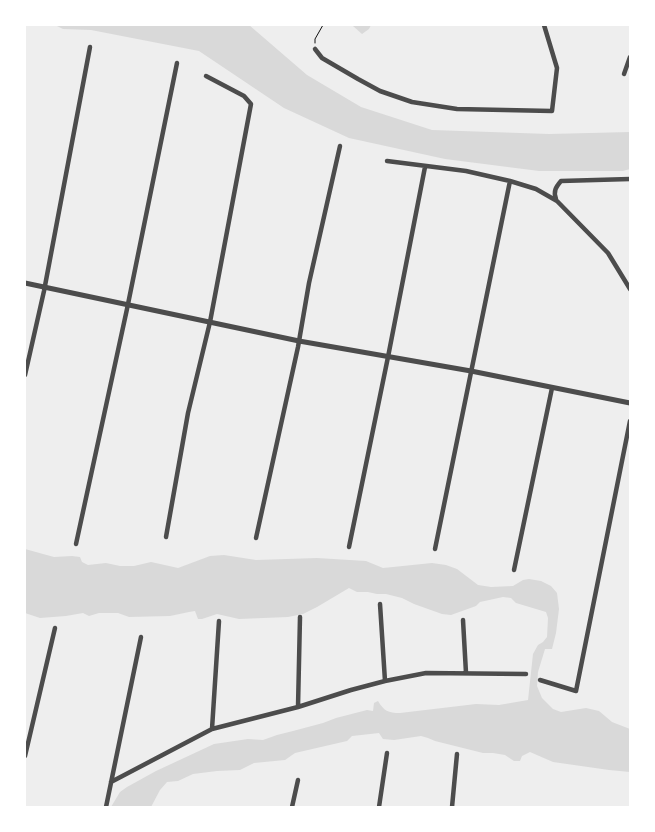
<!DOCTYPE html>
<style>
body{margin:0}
#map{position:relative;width:655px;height:832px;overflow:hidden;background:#fff;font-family:"Open Sans",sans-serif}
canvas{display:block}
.frame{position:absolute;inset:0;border:26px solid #fff;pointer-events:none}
</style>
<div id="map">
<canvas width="655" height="832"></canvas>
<div class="frame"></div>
</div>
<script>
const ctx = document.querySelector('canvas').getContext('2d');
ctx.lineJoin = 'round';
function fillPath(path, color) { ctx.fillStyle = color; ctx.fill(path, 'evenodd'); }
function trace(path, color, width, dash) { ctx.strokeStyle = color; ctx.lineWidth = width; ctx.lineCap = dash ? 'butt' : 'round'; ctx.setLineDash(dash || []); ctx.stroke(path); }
fillPath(new Path2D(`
 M 25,25 L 630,25 L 630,807 L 25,807 Z`), '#eee');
fillPath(new Path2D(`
 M 55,25 L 249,25 L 307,75 L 361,107 L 432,130 L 549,134 L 630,132 L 630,169 L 623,171 L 539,171 L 445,159 L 349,138 L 284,108 L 199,51 L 91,30 L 63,29 Z
 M 353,25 L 371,25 L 369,29 L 362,34 L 353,26 Z
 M 25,549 L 54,557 L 72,556 L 80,557 L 82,562 L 88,565 L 106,563 L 120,566 L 134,566 L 151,562 L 178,568 L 210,556 L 224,555 L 256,560 L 317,558 L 366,561 L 383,568 L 432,563 L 446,565 L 457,569 L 478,585 L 491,587 L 513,586 L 523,580 L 529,579 L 541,581 L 551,586 L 557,593 L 559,609 L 556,633 L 552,649 L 545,649 L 538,672 L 537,686 L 542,698 L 553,709 L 561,712 L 586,708 L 599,711 L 612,722 L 630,729 L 630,772 L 609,770 L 553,762 L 530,752 L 522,756 L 520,761 L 514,761 L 505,755 L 493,753 L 483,753 L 435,741 L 428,738 L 421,736 L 394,740 L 383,739 L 379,733 L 352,736 L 347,741 L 295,753 L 285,760 L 254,763 L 240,770 L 217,771 L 193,774 L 178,781 L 167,782 L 160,790 L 151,807 L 111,807 L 120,792 L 127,787 L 156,771 L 214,744 L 248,739 L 263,740 L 277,735 L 293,731 L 323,723 L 336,718 L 367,710 L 373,711 L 374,703 L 378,701 C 384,711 388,713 400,713 L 476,704 L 499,705 L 528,700 L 533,654 L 538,645 L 543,642 L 547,637 L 548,618 L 546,612 L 516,603 L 511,598 L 503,597 L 480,602 L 476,606 L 451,615 L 442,614 L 414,604 L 402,598 L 386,594 L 377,594 L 368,592 L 357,592 L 349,588 L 317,607 L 303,614 L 288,617 L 239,619 L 217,614 L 202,619 L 198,619 L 195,611 L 189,612 L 170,616 L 129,617 L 118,613 L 99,613 L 89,616 L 83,613 L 66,616 L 40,618 L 25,613 Z`), '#d9d9d9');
trace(new Path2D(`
 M 315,43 L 315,39 L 323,25`), '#111', 1);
trace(new Path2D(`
 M 315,49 L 322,58 L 358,79 L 380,91 L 412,102 L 457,109 L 552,111 L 557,68 L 544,25
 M 624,74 L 630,57
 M 387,161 L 466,171 L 510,181 L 536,189 L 557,201 L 608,253 L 630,289
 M 556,199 C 553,191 556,187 561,181 L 630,179
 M 25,375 L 44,291 L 90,47
 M 166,537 L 188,413 L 210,322 L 251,104 L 244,96 L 206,76
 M 256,538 L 298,347 L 309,283 L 340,146
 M 76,544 L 127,309 L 177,63
 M 349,547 L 388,357 L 425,167
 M 435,549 L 510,181
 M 514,570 L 552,388
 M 380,604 L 385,681
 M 463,620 L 466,673
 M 540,680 L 576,691 L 630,421
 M 298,707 L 300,617
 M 212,729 L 219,621
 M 25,756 L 55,628
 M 111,782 L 212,729 L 298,707 L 351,690 L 385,681 L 426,673 L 526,674
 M 106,807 L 141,637
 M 292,807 L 298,780
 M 379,807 L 387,753
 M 452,807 L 457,754`), '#4c4c4c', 4.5);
trace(new Path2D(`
 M 25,283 L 299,341 L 471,371 L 630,403`), '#4c4c4c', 5);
</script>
